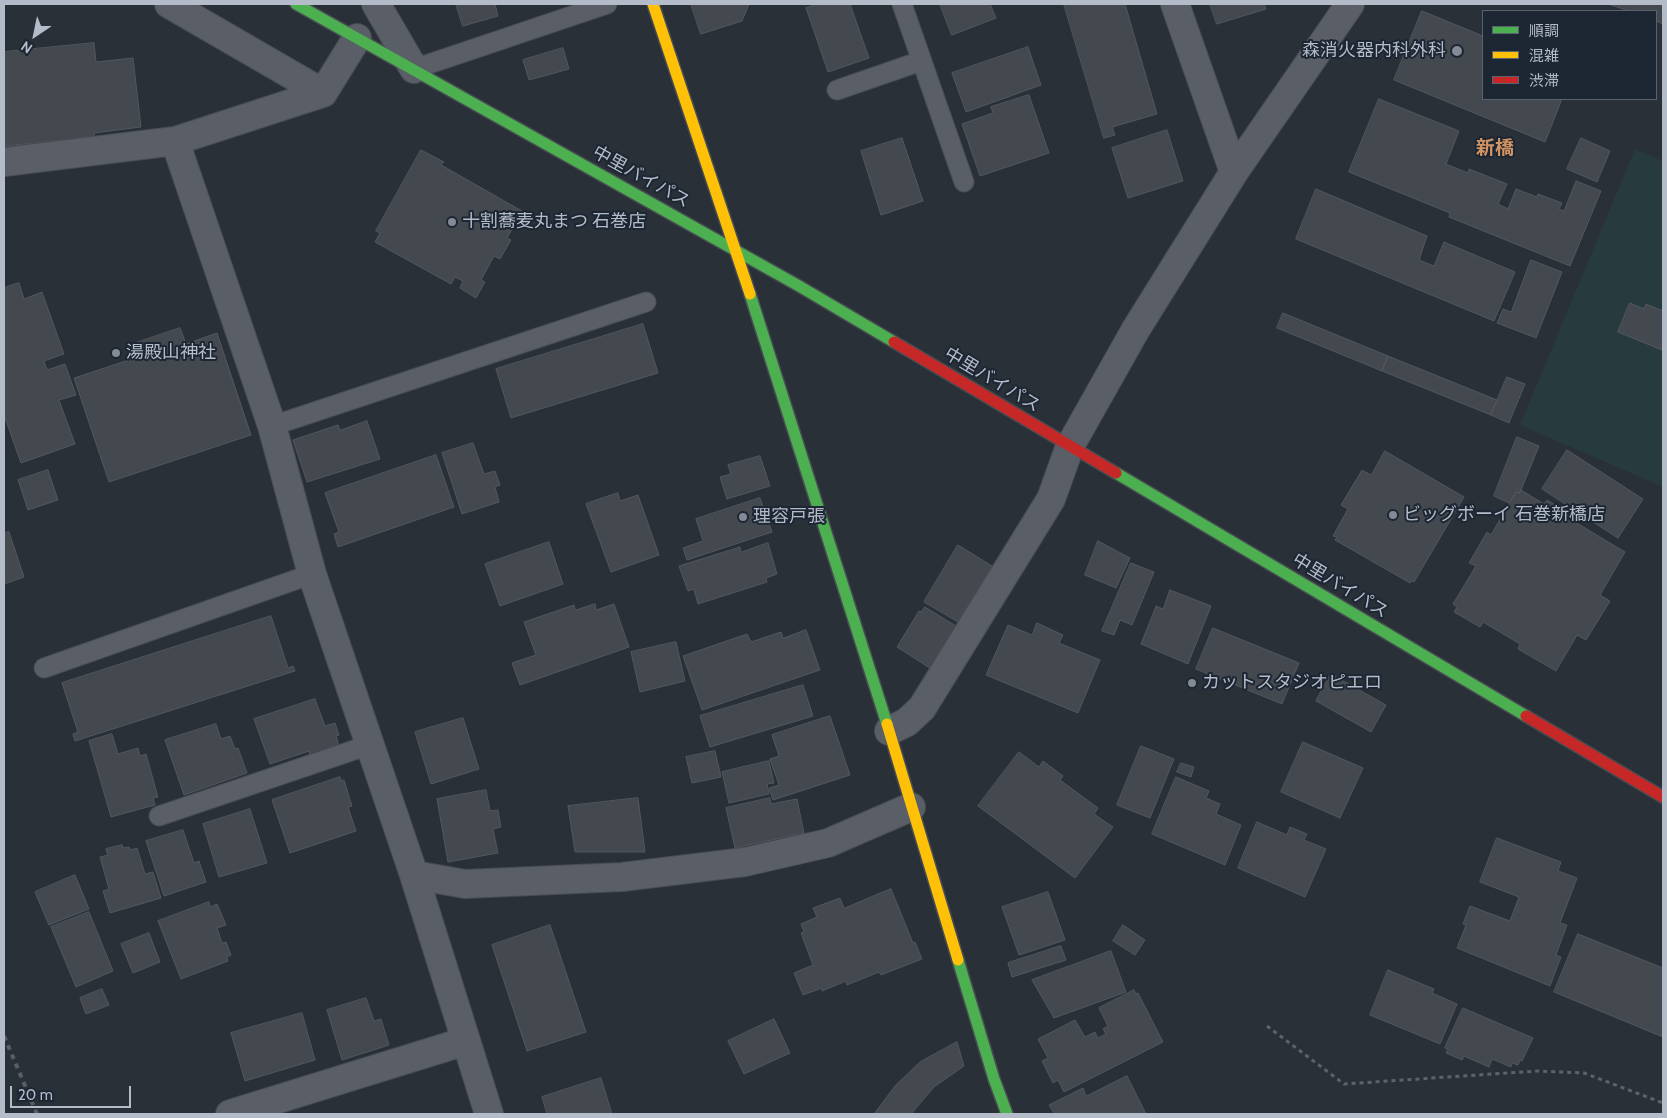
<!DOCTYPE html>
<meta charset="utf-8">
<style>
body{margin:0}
#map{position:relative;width:1667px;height:1118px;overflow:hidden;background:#2a3038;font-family:Cabin,"Noto Sans JP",sans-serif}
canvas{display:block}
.frame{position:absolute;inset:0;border:5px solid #b4bcc9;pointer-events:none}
.legend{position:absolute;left:1482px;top:10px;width:175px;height:90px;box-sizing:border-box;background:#1d2633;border:1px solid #59626f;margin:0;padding:6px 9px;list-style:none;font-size:15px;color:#b4bcc9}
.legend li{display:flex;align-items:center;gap:10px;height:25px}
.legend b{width:25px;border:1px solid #59626f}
.north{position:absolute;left:10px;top:10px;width:50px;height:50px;-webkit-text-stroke:4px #1d2633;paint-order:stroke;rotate:214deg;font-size:14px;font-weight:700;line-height:20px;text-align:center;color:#b4bcc9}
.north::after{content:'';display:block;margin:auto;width:18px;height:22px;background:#b4bcc9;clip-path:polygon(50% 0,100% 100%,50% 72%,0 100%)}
.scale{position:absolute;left:10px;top:1086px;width:121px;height:22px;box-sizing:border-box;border:2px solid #b4bcc9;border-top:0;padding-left:6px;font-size:15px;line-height:18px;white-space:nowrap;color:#b4bcc9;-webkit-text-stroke:4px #1d2633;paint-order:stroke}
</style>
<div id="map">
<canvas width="1667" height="1118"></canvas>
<div class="frame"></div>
<ul class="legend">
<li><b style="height:6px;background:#4caf50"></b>順調</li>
<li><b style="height:6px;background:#ffc107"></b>混雑</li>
<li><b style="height:6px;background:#c62828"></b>渋滞</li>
</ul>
<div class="north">N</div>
<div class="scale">20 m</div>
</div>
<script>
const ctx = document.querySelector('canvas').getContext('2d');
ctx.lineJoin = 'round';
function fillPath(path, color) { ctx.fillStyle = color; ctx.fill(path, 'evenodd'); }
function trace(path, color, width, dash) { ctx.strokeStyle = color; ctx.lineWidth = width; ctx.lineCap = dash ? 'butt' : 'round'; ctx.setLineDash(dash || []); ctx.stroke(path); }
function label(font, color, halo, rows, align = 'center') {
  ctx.font = font + ' Cabin,"Noto Sans JP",sans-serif'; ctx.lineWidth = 4; ctx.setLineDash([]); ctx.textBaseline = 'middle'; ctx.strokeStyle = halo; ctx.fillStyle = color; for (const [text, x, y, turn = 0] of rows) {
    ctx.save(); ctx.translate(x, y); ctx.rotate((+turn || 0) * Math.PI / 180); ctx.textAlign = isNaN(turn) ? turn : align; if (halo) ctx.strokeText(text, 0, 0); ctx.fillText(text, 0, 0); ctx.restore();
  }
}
fillPath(new Path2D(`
 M 1635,149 L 1663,161 L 1663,487 L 1520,425 Z`), '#273a3e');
const building = new Path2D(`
 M 456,4 L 495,4 L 498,16 L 463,26 Z
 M 691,4 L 749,4 L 742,21 L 701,34 Z
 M 818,4 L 850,4 L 869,58 L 828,72 L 806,8 Z
 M 940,4 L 990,4 L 996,18 L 952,35 Z
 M 1064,4 L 1125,4 L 1157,114 L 1112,127 L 1115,135 L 1104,138 Z
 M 1210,4 L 1264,4 L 1266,9 L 1217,24 Z
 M 1609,4 L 1663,4 L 1663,24 L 1656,21 L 1656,11 L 1629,11 Z
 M 1422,11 L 1483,36 L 1483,99 L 1562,99 L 1545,142 L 1394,80 Z
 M 94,43 L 96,62 L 133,58 L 141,127 L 94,133 L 94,137 L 4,146 L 4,52 Z
 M 1028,47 L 1041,85 L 966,112 L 952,73 Z
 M 563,48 L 569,69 L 529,80 L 523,60 Z
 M 1029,95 L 1049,153 L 980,176 L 962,124 L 993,113 L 991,107 Z
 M 1379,99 L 1459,131 L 1446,164 L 1468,173 L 1469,169 L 1507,184 L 1498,204 L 1508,209 L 1516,189 L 1537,197 L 1538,194 L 1562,203 L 1559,209 L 1564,211 L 1576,181 L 1601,191 L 1570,266 L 1449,217 L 1450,213 L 1349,172 Z
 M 1167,130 L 1183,181 L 1128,198 L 1112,148 Z
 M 902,138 L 923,201 L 881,215 L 861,151 Z
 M 1581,138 L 1610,151 L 1597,182 L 1567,169 Z
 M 421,150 L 444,162 L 441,165 L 522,211 L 507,238 L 511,240 L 500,259 L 494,256 L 481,280 L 485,282 L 476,298 L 460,288 L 463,281 L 455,277 L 451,284 L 375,242 L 380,233 L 376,231 Z
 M 1316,189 L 1427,236 L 1419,260 L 1434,266 L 1444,242 L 1515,272 L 1494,321 L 1296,239 Z
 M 1531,260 L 1562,272 L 1536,338 L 1497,323 L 1503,309 L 1511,312 Z
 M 19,283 L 24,299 L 42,292 L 64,354 L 44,361 L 47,370 L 65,364 L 76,395 L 59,400 L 75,444 L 21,463 L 4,415 L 4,288 Z
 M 1630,303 L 1644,309 L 1646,304 L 1663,311 L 1662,350 L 1618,332 Z
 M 1283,313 L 1388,356 L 1382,371 L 1277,328 Z
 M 643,324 L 658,373 L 511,418 L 496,369 Z
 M 180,328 L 186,344 L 217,333 L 251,435 L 109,482 L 74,378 L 138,357 L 133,344 Z
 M 1388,356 L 1497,400 L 1491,415 L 1382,371 Z
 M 1507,377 L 1525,384 L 1509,423 L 1491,415 Z
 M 367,421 L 380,459 L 307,482 L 293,440 L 338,425 L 340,430 Z
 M 1517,437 L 1539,446 L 1521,490 L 1519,493 L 1516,492 L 1509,503 L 1494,496 Z
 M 473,443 L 484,474 L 495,471 L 500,485 L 495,487 L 499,502 L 462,514 L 442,453 Z
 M 1567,450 L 1643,499 L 1618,538 L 1542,489 Z
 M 1385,451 L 1464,497 L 1414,582 L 1412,581 L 1410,583 L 1335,540 L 1337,537 L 1333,536 L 1348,509 L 1341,505 L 1362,470 L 1371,475 Z
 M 436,455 L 454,507 L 338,547 L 334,534 L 339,532 L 325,493 Z
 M 760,456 L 770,486 L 727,499 L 720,477 L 731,474 L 728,465 Z
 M 48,470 L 58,500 L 28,510 L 18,480 Z
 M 1521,490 L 1544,504 L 1547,500 L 1572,515 L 1570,519 L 1625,552 L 1600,595 L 1610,601 L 1586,640 L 1577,635 L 1556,671 L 1518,649 L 1520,644 L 1483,622 L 1480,627 L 1454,612 L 1457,607 L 1453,604 L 1476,566 L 1469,563 L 1487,532 L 1491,535 L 1516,492 L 1519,493 Z
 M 618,493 L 620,501 L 638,495 L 659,555 L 611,572 L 586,504 Z
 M 760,498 L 772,532 L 687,560 L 683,548 L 703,541 L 696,519 Z
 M 9,532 L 24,577 L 4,584 L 4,533 Z
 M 1098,541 L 1130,558 L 1116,588 L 1085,575 Z
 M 549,542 L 563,584 L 500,606 L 485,564 Z
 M 768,543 L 777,574 L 766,578 L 767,582 L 698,604 L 694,589 L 688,591 L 679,566 L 740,547 L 741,552 Z
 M 958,545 L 992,566 L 958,622 L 924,602 Z
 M 1131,563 L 1154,572 L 1132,625 L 1120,620 L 1114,635 L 1102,631 Z
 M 1170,590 L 1211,606 L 1188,664 L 1141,644 L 1156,606 L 1163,609 Z
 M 595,604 L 596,610 L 614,604 L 629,647 L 520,685 L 512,663 L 536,655 L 524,622 L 574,605 L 575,610 Z
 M 925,607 L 956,626 L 953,632 L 955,633 L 933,670 L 897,647 L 919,611 L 921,612 Z
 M 271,616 L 288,668 L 293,666 L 295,671 L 75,741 L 73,734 L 78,732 L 62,683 Z
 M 1037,623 L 1063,635 L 1059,643 L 1100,660 L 1078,713 L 986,675 L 1008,625 L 1032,635 Z
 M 1213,628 L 1299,663 L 1282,704 L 1196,669 Z
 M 806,630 L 820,670 L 702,710 L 683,656 L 747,634 L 751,642 L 781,632 L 783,638 Z
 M 676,642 L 685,681 L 640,692 L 631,652 Z
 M 1331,674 L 1386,705 L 1371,732 L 1316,701 Z
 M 803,685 L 813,716 L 710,747 L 700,716 Z
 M 315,699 L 325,726 L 335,723 L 339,735 L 336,736 L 339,746 L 310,756 L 309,751 L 270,764 L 254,719 Z
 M 830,716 L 850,775 L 773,800 L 769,788 L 779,785 L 770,759 L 779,756 L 772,735 Z
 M 463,718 L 479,769 L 431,784 L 415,732 Z
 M 216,724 L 221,739 L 230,736 L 235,749 L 238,748 L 247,773 L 184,795 L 165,740 Z
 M 112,734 L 118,754 L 138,748 L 140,756 L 146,754 L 158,797 L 153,798 L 155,805 L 111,817 L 89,741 Z
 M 1303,742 L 1363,768 L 1340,818 L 1281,792 Z
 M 1141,746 L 1174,759 L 1150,818 L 1117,805 Z
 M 715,751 L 721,777 L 692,783 L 686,757 Z
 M 1019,752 L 1039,767 L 1043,761 L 1063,776 L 1060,780 L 1098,808 L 1094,814 L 1113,827 L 1075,878 L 978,806 Z
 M 769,761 L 774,783 L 767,784 L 769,794 L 729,803 L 722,772 Z
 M 1181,763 L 1194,767 L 1191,777 L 1177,772 Z
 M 340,777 L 341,781 L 344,780 L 352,806 L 348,807 L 356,831 L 290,853 L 272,800 Z
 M 1176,777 L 1209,791 L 1206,798 L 1220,804 L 1216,814 L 1241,825 L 1225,865 L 1152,834 Z
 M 486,790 L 490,811 L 498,810 L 501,827 L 493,829 L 498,853 L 448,862 L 437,799 Z
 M 638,798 L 645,852 L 575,852 L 568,806 Z
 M 770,798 L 771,804 L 797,799 L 804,833 L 735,848 L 726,808 Z
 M 250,809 L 267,863 L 219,877 L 203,824 Z
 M 1257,822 L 1287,835 L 1290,827 L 1307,834 L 1304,840 L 1326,849 L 1305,897 L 1238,868 Z
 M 183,830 L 194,863 L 199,861 L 206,882 L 164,896 L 146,841 Z
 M 1497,838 L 1561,862 L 1558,871 L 1577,878 L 1560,923 L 1567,925 L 1556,955 L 1561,957 L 1550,986 L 1457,948 L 1466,925 L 1463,924 L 1470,906 L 1510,921 L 1519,897 L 1480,882 Z
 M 122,845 L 123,848 L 129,847 L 130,850 L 137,848 L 145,874 L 153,872 L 161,898 L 110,913 L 103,891 L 109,889 L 100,857 L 108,855 L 106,849 Z
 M 75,875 L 89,909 L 49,925 L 35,892 Z
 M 891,889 L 913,943 L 915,942 L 922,959 L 881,975 L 879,972 L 847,985 L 846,981 L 822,991 L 822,988 L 803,995 L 794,973 L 813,965 L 801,933 L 804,932 L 801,924 L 817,917 L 813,908 L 840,898 L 844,908 Z
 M 1048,892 L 1065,940 L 1019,955 L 1002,907 Z
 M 209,902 L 210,907 L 217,904 L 226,925 L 217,928 L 222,943 L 226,942 L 231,955 L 227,957 L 228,961 L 181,979 L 158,921 Z
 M 89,912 L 113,971 L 76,987 L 51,927 Z
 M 550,925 L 586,1032 L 527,1051 L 492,945 Z
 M 1123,925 L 1145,940 L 1135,955 L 1113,941 Z
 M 149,933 L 160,962 L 133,973 L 121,944 Z
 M 1578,934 L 1663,968 L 1663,1037 L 1554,992 Z
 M 1061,946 L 1066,960 L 1012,977 L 1008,963 Z
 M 1111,951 L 1126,992 L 1054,1018 L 1032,980 Z
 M 1388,970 L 1434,989 L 1432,993 L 1457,1004 L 1440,1044 L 1370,1015 Z
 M 102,989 L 109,1005 L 86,1014 L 80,998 Z
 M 1134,990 L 1136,994 L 1138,993 L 1163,1042 L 1064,1092 L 1058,1080 L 1053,1083 L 1042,1061 L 1048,1058 L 1038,1039 L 1075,1020 L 1085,1037 L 1095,1032 L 1098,1038 L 1106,1034 L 1103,1029 L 1108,1026 L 1099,1008 Z
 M 366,998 L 374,1021 L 381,1019 L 389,1045 L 342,1060 L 327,1010 Z
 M 1463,1008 L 1533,1038 L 1522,1061 L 1520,1060 L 1518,1065 L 1512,1063 L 1511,1067 L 1492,1059 L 1489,1067 L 1464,1056 L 1462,1060 L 1446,1053 L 1448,1049 L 1445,1048 Z
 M 302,1013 L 315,1060 L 245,1081 L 231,1033 Z
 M 774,1019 L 790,1053 L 744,1074 L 728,1041 Z
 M 957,1042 L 964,1066 L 934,1087 L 911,1114 L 874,1114 L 895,1086 L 920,1062 Z
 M 1127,1076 L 1146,1114 L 1052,1114 L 1054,1113 L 1049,1105 L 1083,1088 L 1086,1096 Z
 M 601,1078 L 612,1114 L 547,1114 L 542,1097 Z`);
fillPath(building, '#444950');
trace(building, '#52575f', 1);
const lane = new Path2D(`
 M 902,4 L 964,182
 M 414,69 L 607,4
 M 837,90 L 921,61
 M 272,426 L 646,302
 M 44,668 L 312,574
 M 159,816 L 369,745`);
const street = new Path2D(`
 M 169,4 L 323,93
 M 376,4 L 414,69
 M 1175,4 L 1234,172
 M 357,38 L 323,93 L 175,141 L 272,426 L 312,574 L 414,875 L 489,1114
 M 4,162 L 175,141
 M 889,731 L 907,722 L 922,708 L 1051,499 L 1070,446 L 1136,329 L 1234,172 L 1350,4
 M 414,875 L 465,884 L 622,877 L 745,862 L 828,843 L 911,807
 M 230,1114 L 466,1041`);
const fast = new Path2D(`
 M 296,4 L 799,286 L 894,342
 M 750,294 L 887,724
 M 1116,473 L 1526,716
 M 958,960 L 994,1079 L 1007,1114`);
const slow = new Path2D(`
 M 653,4 L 750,294
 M 887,724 L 958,960`);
const jam = new Path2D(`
 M 894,342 L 1116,473
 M 1526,716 L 1663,797`);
trace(lane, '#484c53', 21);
trace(street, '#484c53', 30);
trace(fast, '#484c53', 14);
trace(slow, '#484c53', 14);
trace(jam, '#484c53', 14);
trace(new Path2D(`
 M 1267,1026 L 1344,1084 L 1537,1071 L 1584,1073 L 1663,1103`), '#5d636a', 3, [4, 4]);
trace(lane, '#5a5e66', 19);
trace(street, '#5a5e66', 28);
trace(fast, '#4caf50', 11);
trace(slow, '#ffc107', 11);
trace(jam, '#c62828', 11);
trace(new Path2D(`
 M 4,1036 L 37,1114`), '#595d64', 4, [5, 5]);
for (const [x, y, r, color] of [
 [1457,51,6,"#848b96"],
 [452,222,5,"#848b96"],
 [116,353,5,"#848b96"],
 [1393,515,5,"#848b96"],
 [743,517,5,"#848b96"],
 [1192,683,5,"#848b96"]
]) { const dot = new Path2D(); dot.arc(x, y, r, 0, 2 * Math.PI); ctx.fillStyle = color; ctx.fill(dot); trace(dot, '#1d2633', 2); }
label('18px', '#b4bcc9', '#1d2633', [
 ["森消火器内科外科",1446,51,"right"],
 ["十割蕎麦丸まつ 石巻店",462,222],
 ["湯殿山神社",126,353],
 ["ビッグボーイ 石巻新橋店",1403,515],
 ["理容戸張",753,517],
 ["カットスタジオピエロ",1202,683]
], 'left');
label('18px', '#b4bcc9', '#1d2633', [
 ["中里バイパス",641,177,29],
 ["中里バイパス",992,380,31],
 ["中里バイパス",1340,586,31]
]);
label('bold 19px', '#d59563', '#1d2633', [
 ["新橋",1495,148]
]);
</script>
